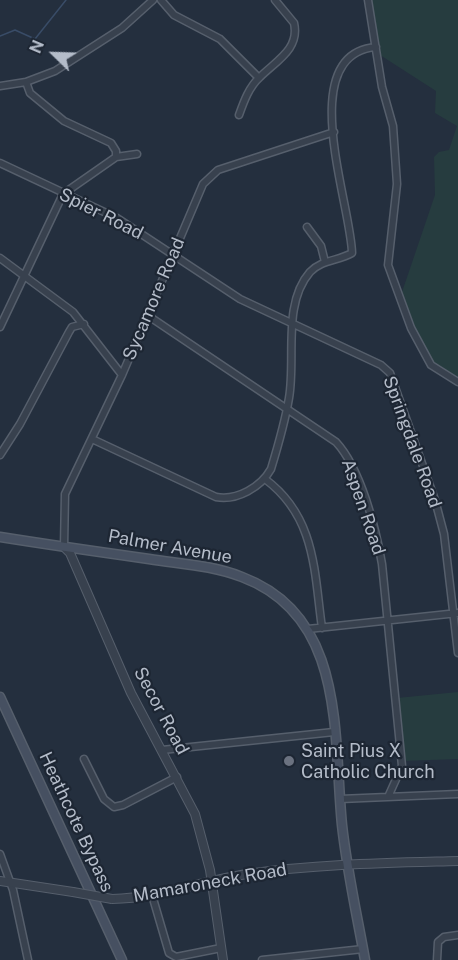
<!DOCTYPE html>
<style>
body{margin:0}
#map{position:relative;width:458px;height:960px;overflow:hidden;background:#242f3e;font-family:"Public Sans",sans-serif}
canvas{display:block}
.north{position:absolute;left:24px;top:24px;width:60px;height:60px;-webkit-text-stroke:4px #1d2633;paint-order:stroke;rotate:293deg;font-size:16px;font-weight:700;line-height:24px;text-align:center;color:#b4bcc9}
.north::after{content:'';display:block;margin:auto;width:21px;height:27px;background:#b4bcc9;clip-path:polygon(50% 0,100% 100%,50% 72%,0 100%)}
</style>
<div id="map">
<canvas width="458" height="960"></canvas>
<div class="north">N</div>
</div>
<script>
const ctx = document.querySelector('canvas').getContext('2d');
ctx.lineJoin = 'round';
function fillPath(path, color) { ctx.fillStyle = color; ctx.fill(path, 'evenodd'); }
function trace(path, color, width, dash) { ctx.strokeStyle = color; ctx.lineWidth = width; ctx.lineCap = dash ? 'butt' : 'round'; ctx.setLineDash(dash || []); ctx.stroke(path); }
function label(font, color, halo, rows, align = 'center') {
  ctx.font = font + ' "Public Sans",sans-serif'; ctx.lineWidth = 4.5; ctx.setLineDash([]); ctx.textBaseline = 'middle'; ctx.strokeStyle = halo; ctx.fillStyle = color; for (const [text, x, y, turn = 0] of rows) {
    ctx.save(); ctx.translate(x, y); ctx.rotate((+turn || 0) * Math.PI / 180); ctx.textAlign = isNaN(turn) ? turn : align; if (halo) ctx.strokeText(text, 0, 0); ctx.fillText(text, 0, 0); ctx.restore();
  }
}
fillPath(new Path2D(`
 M 370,0 L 458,0 L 458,378 L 436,366 L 420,341 L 402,292 L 435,195 L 434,157 L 439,152 L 449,150 L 457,126 L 435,113 L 436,91 L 380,55 Z
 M 458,692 L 458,759 L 402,761 L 397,698 Z`), '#263c3f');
trace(new Path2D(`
 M 0,36 L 15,30 L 35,39 L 66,0`), '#394c67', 1.5);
const minor = new Path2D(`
 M 161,0 L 174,15 L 220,39 L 259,78
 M 368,0 L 382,87 L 393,126 L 397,184 L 388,265 L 411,328 L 431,365 L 458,382
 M 26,82 L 30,93 L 64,121 L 111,143 L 116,151 L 116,157
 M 0,86 L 26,82 L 55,71 L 122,28 L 153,0
 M 239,115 C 244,101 249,87 260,77 C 276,61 300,49 294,23 L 275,0
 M 0,163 L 117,218 L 240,299 L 381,365 L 390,373 L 435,500 L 444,534 L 458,653
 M 307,227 L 321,246 L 325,262
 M 0,258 L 73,312 L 122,375
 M 147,315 L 336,442 C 361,469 376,529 382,564 L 402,766 L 388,797
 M 0,327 L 63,194 L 116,157 L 137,154
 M 92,439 L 216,497 C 237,501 261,487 271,469 C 278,446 285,422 289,398 C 296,359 282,304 310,272 C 321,260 338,261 352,253 C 351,204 294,54 376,47
 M 0,455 L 20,424 L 69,332 L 72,327 L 84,324
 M 265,479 C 316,517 314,571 322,628
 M 64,547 L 65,494 L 122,375 L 203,184 L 218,170 L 334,132
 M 308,629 L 458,613
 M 162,750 L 334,732
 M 84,759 L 104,799 L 114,807 L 123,805 L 177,777
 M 340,799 L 458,794
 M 0,854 L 13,890 L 28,960
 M 152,895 L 169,953 L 176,957 L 221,948
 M 262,960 L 363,949
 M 437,960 L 438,942 L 444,937 L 458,935`);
const tertiary = new Path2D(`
 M 64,547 L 70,553 L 131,693 L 195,814 L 210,870 L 223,960
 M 0,881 L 73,892
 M 112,899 C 159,898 202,881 247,874 C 317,864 388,863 458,861`);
const secondary = new Path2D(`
 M 0,537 C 50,545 99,552 149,559 C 180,564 212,565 242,577 C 346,616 333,734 342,825 C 347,871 357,915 365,960
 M 0,697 L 122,960`);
trace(minor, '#565f6c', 9);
trace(tertiary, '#565f6c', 10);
trace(secondary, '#565f6c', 11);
trace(minor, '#38414e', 6);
trace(tertiary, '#38414e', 8);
trace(secondary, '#465061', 8);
const tertiaryBridge = new Path2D(`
 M 73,892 L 112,899`);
trace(tertiaryBridge, '#565f6c', 10, []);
trace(tertiaryBridge, '#38414e', 8);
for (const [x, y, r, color] of [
 [289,761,6,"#6b7280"]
]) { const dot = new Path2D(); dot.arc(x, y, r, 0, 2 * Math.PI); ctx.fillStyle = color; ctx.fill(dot); trace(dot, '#1d2633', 2); }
label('18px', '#b4bcc9', '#1d2633', [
 ["Spier Road",101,214,27],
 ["Sycamore Road",154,299,-67],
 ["Springdale Road",412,442,70],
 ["Aspen Road",363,507,71],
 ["Palmer Avenue",170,547,10],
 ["Secor Road",161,711,62],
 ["Heathcote Bypass",76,822,65],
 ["Mamaroneck Road",210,883,-10]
]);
label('18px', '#b4bcc9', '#1d2633', [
 ["Saint Pius X",301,751],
 ["Catholic Church",301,772]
], 'left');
</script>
